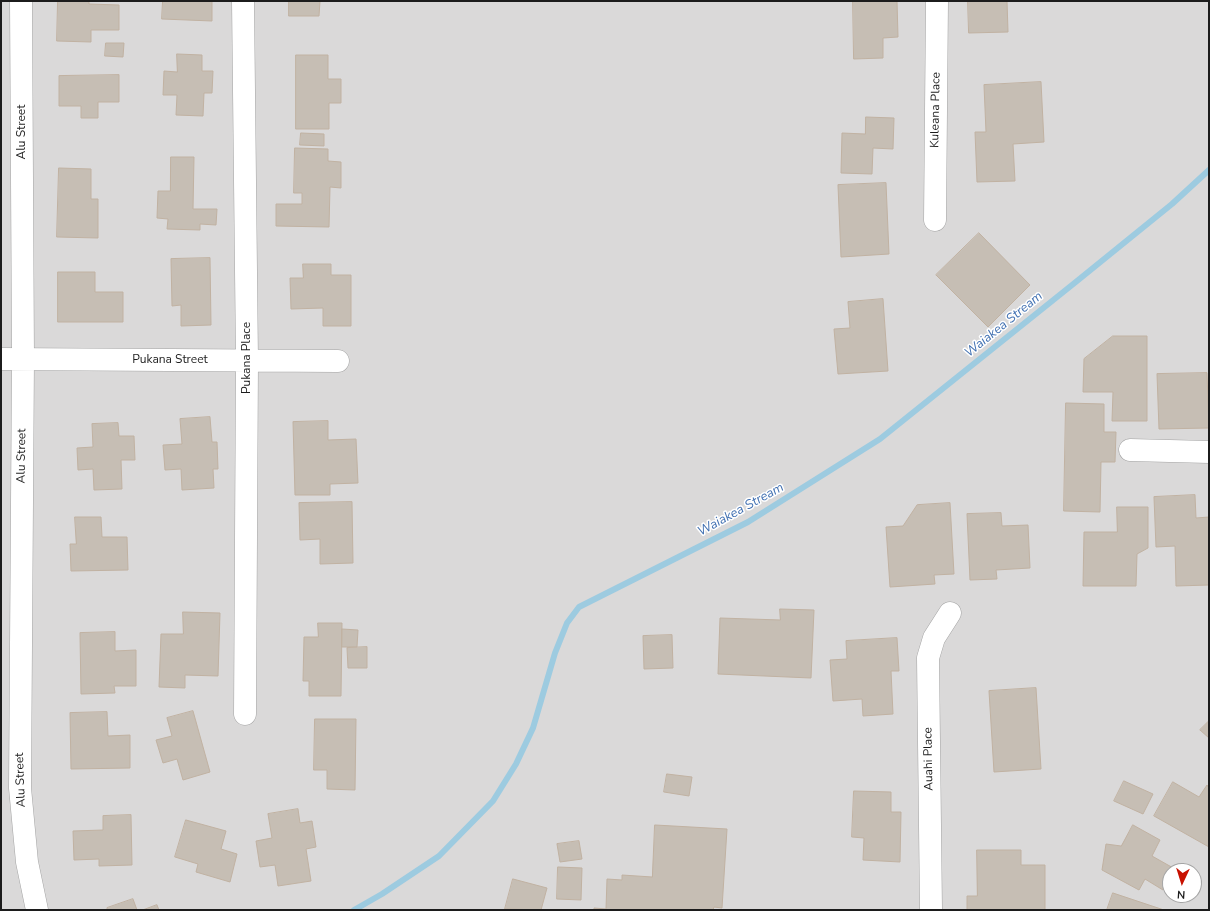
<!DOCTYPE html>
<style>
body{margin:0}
#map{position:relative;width:1210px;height:911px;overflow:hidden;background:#eeebe1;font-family:"Nunito Sans",sans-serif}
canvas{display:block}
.frame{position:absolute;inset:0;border:2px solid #1c1c1c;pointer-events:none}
.north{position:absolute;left:1162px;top:863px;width:40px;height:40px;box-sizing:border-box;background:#fff;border:1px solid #a4a4a4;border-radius:50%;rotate:184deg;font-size:11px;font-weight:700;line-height:16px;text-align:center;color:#1c1c1c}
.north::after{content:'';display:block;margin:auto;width:14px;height:18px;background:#c81100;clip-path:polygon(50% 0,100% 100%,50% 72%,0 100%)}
</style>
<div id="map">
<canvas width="1210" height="911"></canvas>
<div class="frame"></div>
<div class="north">N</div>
</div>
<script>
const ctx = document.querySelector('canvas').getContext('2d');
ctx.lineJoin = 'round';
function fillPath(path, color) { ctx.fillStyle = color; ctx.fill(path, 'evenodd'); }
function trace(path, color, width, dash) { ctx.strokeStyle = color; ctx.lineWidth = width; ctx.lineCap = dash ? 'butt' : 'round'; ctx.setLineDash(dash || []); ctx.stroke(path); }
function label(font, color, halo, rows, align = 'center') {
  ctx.font = font + ' "Nunito Sans",sans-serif'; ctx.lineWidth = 3; ctx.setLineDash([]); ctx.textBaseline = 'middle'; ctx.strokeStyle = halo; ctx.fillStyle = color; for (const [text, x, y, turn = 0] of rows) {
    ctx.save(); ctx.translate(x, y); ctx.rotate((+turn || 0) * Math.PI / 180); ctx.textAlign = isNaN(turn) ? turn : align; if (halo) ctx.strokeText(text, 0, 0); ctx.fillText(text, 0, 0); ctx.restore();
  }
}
fillPath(new Path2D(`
 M 1,1 L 1209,1 L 1209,910 L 1,910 ZM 1170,871 L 1194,871 L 1194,895 L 1170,895 Z`), '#dad9d9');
trace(new Path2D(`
 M 354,910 L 382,894 L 439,856 L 493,801 L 516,764 L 533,728 L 555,653 L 567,623 L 579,607 L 748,522 L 880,439 L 1077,281 L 1172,204 L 1209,170`), '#9dcbe0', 6);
const building = new Path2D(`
 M 58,1 L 89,1 L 89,4 L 119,5 L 119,30 L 91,30 L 91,42 L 57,41 Z
 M 163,1 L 212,1 L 212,21 L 162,19 Z
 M 289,1 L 320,1 L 319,16 L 289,16 Z
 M 853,1 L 897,1 L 898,37 L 883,38 L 883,58 L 854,59 Z
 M 968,1 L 1007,1 L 1008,32 L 969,33 Z
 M 106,43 L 124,43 L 123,57 L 105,56 Z
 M 177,54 L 202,55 L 202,71 L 213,71 L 212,93 L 204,93 L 203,116 L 176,115 L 177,95 L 163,95 L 164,71 L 177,72 Z
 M 296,55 L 328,55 L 328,79 L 341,79 L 341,103 L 329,103 L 329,129 L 296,129 Z
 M 119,75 L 119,102 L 98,102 L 98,118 L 81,118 L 81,106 L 59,106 L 59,76 Z
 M 1041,82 L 1044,142 L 1013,144 L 1015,181 L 977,182 L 975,132 L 986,132 L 984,85 Z
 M 866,117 L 894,118 L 893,149 L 873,148 L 872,174 L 841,173 L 842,133 L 865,134 Z
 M 301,133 L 324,134 L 324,146 L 300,145 Z
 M 295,148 L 328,149 L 328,161 L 341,162 L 341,188 L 330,187 L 329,227 L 276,226 L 276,204 L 302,204 L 302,193 L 294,193 Z
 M 171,157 L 194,157 L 193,209 L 217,209 L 216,225 L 200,224 L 200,230 L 167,229 L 168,219 L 157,218 L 158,191 L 170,191 Z
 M 59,168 L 91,169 L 91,199 L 98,199 L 98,238 L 57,237 Z
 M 886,183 L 889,254 L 841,257 L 838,185 Z
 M 979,233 L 1030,285 L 988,327 L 936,275 Z
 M 210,258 L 211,325 L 181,326 L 181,305 L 172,306 L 171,259 Z
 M 303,264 L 331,264 L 331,275 L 351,275 L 351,326 L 323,326 L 323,308 L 291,309 L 290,278 L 303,278 Z
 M 58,272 L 95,272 L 95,292 L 123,292 L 123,322 L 58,322 Z
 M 883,299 L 888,371 L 838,374 L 834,329 L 850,328 L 848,302 Z
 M 1113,336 L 1147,336 L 1147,421 L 1112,421 L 1113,392 L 1083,392 L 1084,359 Z
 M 1207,373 L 1209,428 L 1159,429 L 1157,374 Z
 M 1066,403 L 1104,404 L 1104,432 L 1116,432 L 1115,462 L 1101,462 L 1100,512 L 1064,511 Z
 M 210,417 L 212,442 L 217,442 L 218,469 L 213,469 L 214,488 L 182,490 L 181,469 L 165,470 L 163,445 L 182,444 L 180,419 Z
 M 328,421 L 328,440 L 356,439 L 358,483 L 330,484 L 330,495 L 295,495 L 293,422 Z
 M 118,423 L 119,436 L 134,436 L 135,460 L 121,460 L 122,489 L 94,490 L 93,469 L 78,470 L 77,448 L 93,447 L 92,424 Z
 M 1195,495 L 1196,518 L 1209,517 L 1209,585 L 1176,586 L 1175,546 L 1156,547 L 1154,497 Z
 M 352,502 L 353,563 L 320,564 L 320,539 L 300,540 L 299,503 Z
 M 950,503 L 954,574 L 934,575 L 935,584 L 890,587 L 886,527 L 903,526 L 917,505 Z
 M 1117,507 L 1148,507 L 1148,548 L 1137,554 L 1136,586 L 1083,586 L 1084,532 L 1117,532 Z
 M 1001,513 L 1002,526 L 1028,525 L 1030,568 L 996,570 L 997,579 L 970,580 L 967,514 Z
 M 75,517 L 101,517 L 102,537 L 127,537 L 128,570 L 71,571 L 70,544 L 76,544 Z
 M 780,609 L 814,610 L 811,678 L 718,674 L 720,618 L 780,620 Z
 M 183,612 L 220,613 L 218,676 L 185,675 L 185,688 L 159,687 L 161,634 L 183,634 Z
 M 318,623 L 342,623 L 341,696 L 309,696 L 309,681 L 303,681 L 304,637 L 318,637 Z
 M 342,629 L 358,630 L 357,647 L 342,647 Z
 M 115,632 L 115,651 L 136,650 L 136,686 L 114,686 L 115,693 L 81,694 L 80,633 Z
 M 672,635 L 673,668 L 644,669 L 643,636 Z
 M 897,638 L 899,671 L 891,671 L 893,714 L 863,716 L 862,699 L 833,701 L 830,660 L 847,659 L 846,641 Z
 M 367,647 L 367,668 L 348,668 L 347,648 Z
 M 1036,688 L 1041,769 L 994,772 L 989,691 Z
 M 193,711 L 210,772 L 183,780 L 177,759 L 163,763 L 156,740 L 172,736 L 167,718 Z
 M 107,712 L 108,736 L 130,735 L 130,768 L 71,769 L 70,713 Z
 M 315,719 L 356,719 L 355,790 L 327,789 L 327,770 L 314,770 Z
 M 1209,721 L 1209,738 L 1200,730 Z
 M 667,774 L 692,777 L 689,796 L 664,792 Z
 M 1124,781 L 1153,794 L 1143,814 L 1114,801 Z
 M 1173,782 L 1199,797 L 1207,785 L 1209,788 L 1209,847 L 1154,816 Z
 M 854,791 L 891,792 L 891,812 L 901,812 L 900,862 L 863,860 L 864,838 L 852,837 Z
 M 298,809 L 300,823 L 312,821 L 316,847 L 306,849 L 311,881 L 278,886 L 275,865 L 260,867 L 256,841 L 272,838 L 268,814 Z
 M 131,815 L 132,865 L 99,866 L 99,859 L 74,860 L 73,831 L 103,830 L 103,816 Z
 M 186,820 L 226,831 L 221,849 L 237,854 L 230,882 L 196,872 L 198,864 L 175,857 Z
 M 655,825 L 727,829 L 722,908 L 714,907 L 713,910 L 594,910 L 594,908 L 606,909 L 607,879 L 622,880 L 622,875 L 652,877 Z
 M 1133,825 L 1160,840 L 1152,856 L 1175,869 L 1173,871 L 1170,871 L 1170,877 L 1163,890 L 1145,879 L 1139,890 L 1102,870 L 1106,844 L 1121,846 Z
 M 579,841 L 582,859 L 560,862 L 557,844 Z
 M 977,850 L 1021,850 L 1021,865 L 1045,865 L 1045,910 L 967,910 L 967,896 L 977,896 Z
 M 558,867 L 582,868 L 581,900 L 557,899 Z
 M 513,879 L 547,888 L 541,910 L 505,909 Z
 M 1113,893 L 1164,910 L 1107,910 Z
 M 133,899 L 137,910 L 107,910 L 107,908 Z
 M 157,905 L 159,910 L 143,910 Z`);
fillPath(building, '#c6beb4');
trace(building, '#c1b2a2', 1);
const minor = new Path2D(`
 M 21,1 L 23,359 L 20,788 L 27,862 L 37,910
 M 243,1 L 247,361 L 245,714
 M 935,220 L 937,1
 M 1,359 L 338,361
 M 1130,450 L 1209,452
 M 931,910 L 928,658 L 934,638 L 950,613`);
trace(minor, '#a3a3a3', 23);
trace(minor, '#fff', 22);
label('12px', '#1c1c1c', '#fff', [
 ["Kuleana Place",936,110,-89],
 ["Alu Street",22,132,-90],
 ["Pukana Place",247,358,-90],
 ["Pukana Street",170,360],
 ["Alu Street",22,456,-89],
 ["Auahi Place",929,759,-91],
 ["Alu Street",21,780,-92]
]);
label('italic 13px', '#4271b2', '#fff', [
 ["Waiakea Stream",1004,325,-39],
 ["Waiakea Stream",741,510,-29]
]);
</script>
